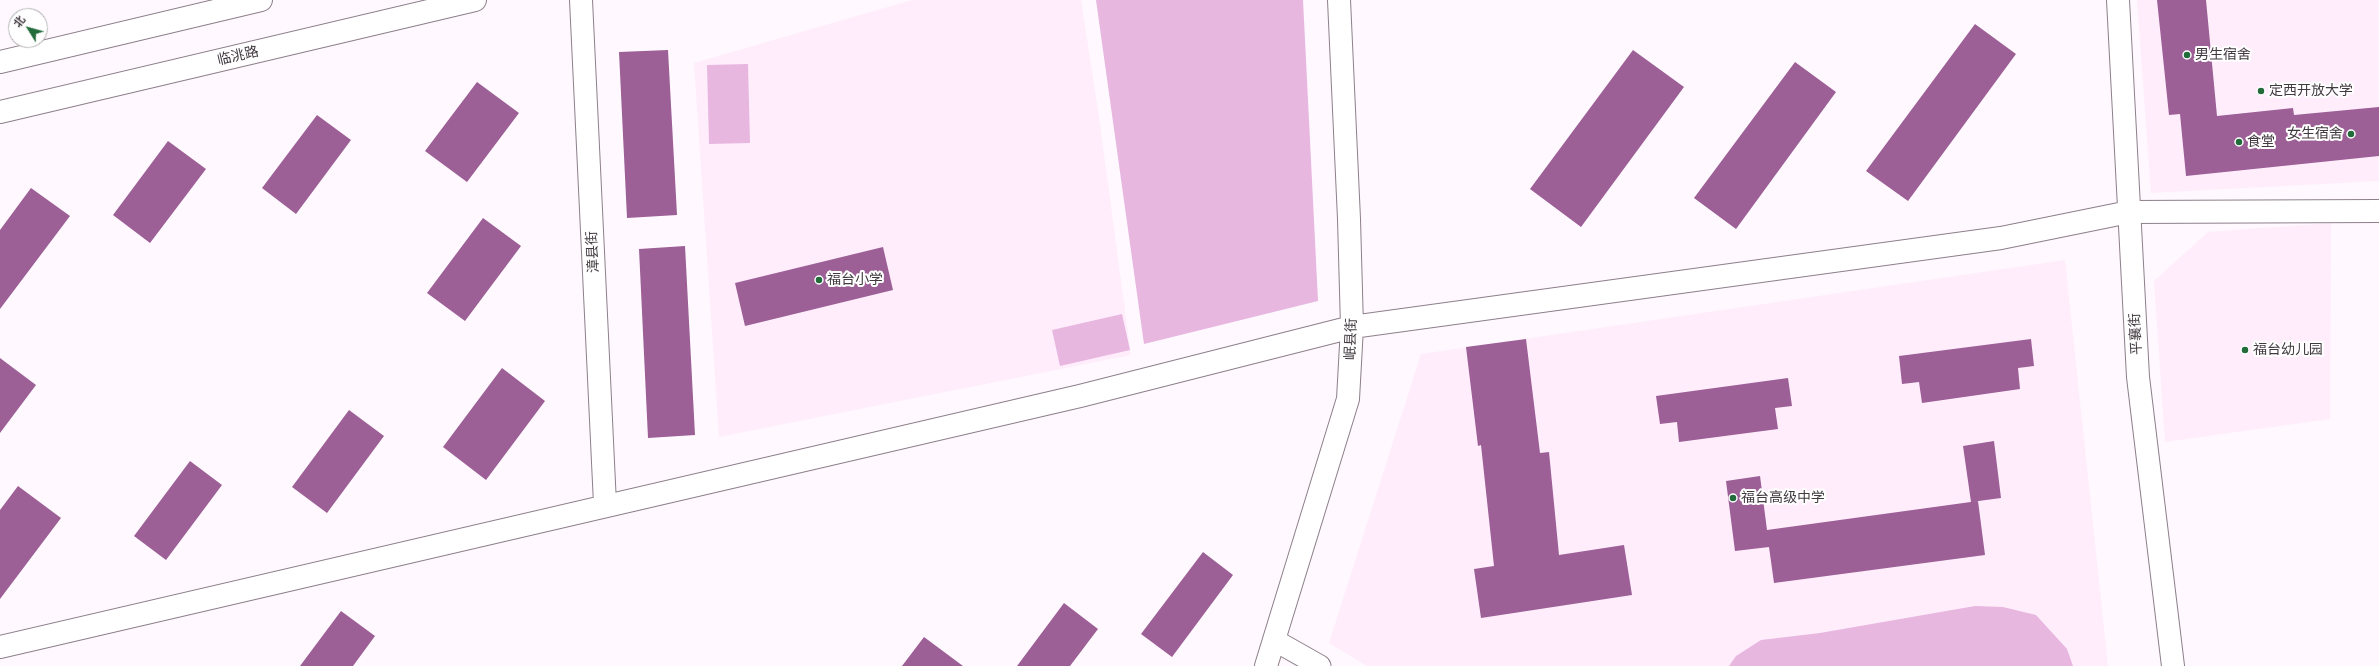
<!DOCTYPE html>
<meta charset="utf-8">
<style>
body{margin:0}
#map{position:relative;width:2379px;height:666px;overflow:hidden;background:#fff8fe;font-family:Inter,"Noto Sans SC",sans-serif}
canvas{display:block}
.north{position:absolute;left:8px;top:8px;width:40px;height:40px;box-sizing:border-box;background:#fff;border:1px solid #b3b1b3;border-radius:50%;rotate:307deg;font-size:11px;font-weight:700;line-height:16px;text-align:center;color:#413b40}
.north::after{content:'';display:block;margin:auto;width:14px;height:18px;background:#216c3a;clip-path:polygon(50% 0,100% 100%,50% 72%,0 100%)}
</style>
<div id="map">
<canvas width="2379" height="666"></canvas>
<div class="north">北</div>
</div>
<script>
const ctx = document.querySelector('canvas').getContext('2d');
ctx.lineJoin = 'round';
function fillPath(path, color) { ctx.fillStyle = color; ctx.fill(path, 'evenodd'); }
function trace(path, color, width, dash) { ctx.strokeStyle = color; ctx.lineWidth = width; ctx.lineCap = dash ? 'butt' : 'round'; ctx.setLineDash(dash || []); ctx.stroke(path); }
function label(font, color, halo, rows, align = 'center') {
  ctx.font = font + ' Inter,"Noto Sans SC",sans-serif'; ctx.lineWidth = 4; ctx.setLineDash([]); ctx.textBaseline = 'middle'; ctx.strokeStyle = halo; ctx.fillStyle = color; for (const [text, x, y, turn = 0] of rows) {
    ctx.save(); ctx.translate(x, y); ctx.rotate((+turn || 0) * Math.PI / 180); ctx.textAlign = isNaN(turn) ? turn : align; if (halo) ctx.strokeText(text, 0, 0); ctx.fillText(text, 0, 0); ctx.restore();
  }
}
fillPath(new Path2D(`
 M 912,0 L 1081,0 L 1099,117 L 1131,355 L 719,437 L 694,63 Z
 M 2137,0 L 2379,0 L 2379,181 L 2151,193 Z
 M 2331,223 L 2330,419 L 2165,442 L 2154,281 L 2208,232 Z
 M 2065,260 L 2108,666 L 1367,666 L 1329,643 L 1421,354 Z`), '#ffedfc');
fillPath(new Path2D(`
 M 1096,0 L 1303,0 L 1318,301 L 1144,344 Z
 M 748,64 L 750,143 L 709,144 L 707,65 Z
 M 1122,314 L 1130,350 L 1060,366 L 1052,330 Z
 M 1975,606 L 2003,607 L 2036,615 L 2067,649 L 2073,666 L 1729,666 L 1736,656 L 1761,640 L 1820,633 Z`), '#e7b7e0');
fillPath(new Path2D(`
 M 2157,0 L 2206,0 L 2217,116 L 2293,108 L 2294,115 L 2379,107 L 2379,156 L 2186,176 L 2180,114 L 2169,115 Z
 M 1975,24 L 2016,54 L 1908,201 L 1866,171 Z
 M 668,50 L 677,215 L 627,218 L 619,52 Z
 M 1633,50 L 1684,87 L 1581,227 L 1530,189 Z
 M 1795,62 L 1836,92 L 1736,229 L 1694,198 Z
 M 477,82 L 519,113 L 467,182 L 425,151 Z
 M 317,115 L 351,140 L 296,214 L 262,188 Z
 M 168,141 L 206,169 L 150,243 L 113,215 Z
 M 31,188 L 70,216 L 0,309 L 0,230 Z
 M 483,218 L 521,246 L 465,321 L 427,293 Z
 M 685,246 L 695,435 L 648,438 L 639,249 Z
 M 883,247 L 893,290 L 745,326 L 735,283 Z
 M 1526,339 L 1540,453 L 1549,452 L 1559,555 L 1624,545 L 1632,595 L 1481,618 L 1474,569 L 1494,566 L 1481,445 L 1478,446 L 1466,347 Z
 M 2031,339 L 2034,366 L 2018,368 L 2020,389 L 1922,403 L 1919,382 L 1902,384 L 1899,356 Z
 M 0,358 L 36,385 L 0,433 Z
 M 502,368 L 545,401 L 486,480 L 443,447 Z
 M 1788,378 L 1792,406 L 1775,408 L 1778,429 L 1679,442 L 1677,422 L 1660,424 L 1656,396 Z
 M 349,410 L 384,436 L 327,513 L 292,487 Z
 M 1994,441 L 2001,498 L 1971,502 L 1963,446 Z
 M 190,461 L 222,485 L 166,560 L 134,536 Z
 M 1760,476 L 1767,530 L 1978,501 L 1985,555 L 1774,583 L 1769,547 L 1735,551 L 1726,481 Z
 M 18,486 L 61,518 L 0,599 L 0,510 Z
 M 1203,552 L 1233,575 L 1172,657 L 1141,634 Z
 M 1064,603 L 1098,629 L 1070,666 L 1017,666 Z
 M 341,611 L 375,636 L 353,666 L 300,666 Z
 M 924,637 L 963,666 L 902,666 Z`), '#9c5f96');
const street = new Path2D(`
 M 1274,640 L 1320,666`);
const secondary = new Path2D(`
 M 581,0 L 605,504
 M 2118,0 L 2138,377 L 2173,666
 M 0,62 L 261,0
 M 0,112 L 475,0
 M 0,647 L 1080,396 L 1352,327 L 2001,238 L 2129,212 L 2379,211
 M 1266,666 L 1348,399 L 1352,327 L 1349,219 L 1339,0`);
trace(street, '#8d7f8b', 23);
trace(secondary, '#8d7f8b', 24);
trace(street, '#fff', 21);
trace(secondary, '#fff', 22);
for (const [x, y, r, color] of [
 [2187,55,4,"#216c3a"],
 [2261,91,4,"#216c3a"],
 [2351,134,4,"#216c3a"],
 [2239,142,4,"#216c3a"],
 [819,280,4,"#216c3a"],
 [2245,350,4,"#216c3a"],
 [1733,498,4,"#216c3a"]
]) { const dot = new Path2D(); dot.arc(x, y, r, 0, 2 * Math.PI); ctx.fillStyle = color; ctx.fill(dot); trace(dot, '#fff', 1.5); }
label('14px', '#413b40', '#fff', [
 ["男生宿舍",2195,55],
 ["定西开放大学",2269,91],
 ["女生宿舍",2343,134,"right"],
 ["食堂",2247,142],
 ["福台小学",827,280],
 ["福台幼儿园",2253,350],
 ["福台高级中学",1741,498]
], 'left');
label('14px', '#413b40', '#fff', [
 ["临洮路",238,56,-13],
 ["漳县街",593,252,-93],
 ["平襄街",2136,334,-93],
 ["岷县街",1351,339,-88]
]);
</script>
